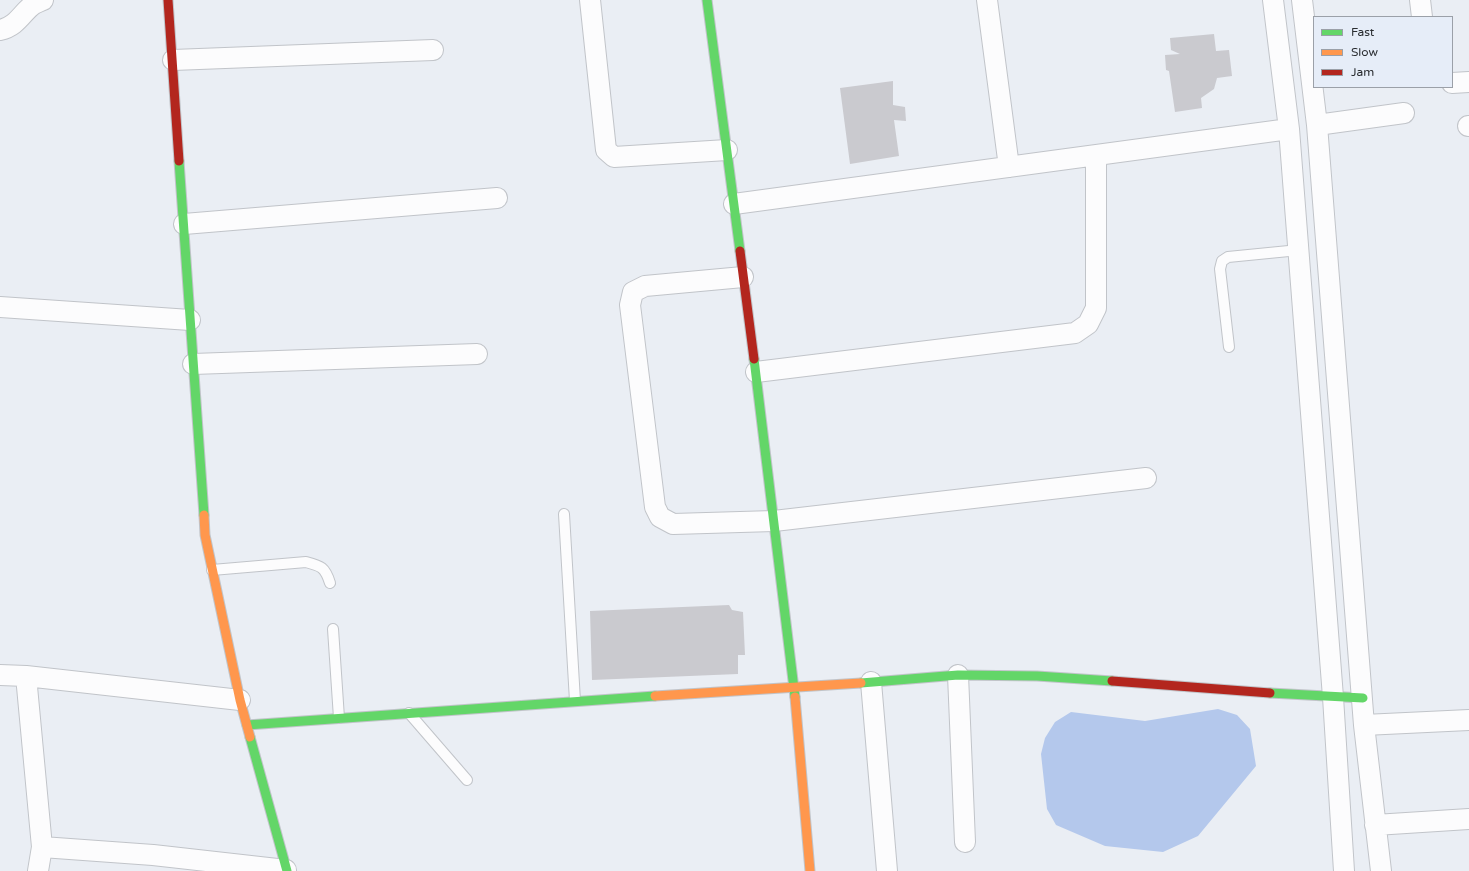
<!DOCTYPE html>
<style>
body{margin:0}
#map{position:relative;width:1469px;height:871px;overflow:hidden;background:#eaeef4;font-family:"Varela Round",sans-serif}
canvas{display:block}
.legend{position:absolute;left:1313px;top:16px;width:140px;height:72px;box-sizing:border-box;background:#e6edf8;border:1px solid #9ba0a8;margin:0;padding:5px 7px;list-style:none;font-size:12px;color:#2a2d31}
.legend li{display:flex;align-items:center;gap:8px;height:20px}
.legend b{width:20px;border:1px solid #9ba0a8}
</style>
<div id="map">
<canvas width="1469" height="871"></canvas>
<ul class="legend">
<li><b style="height:5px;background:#63d668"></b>Fast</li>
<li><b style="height:5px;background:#ff974d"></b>Slow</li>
<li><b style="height:5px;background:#b3261e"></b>Jam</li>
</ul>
</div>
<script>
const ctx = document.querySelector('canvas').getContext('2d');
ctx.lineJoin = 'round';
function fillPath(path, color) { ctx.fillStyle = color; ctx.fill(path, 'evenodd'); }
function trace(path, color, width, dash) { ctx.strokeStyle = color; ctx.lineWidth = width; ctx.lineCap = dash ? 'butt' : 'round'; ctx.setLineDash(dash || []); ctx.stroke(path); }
fillPath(new Path2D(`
 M 1218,709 L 1237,715 L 1250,729 L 1256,766 L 1198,836 L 1163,852 L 1105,846 L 1056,825 L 1047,809 L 1041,754 L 1045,738 L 1055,722 L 1071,712 L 1145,721 Z`), '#b4c8ec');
fillPath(new Path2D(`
 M 1214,34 L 1216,51 L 1229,50 L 1232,76 L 1217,78 L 1214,89 L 1201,98 L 1202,108 L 1175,112 L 1169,71 L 1166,70 L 1165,55 L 1180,54 L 1171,50 L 1170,38 Z
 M 893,81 L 893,105 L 905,107 L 906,121 L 894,120 L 899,156 L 850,164 L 840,88 Z
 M 729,605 L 732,610 L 743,612 L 745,655 L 738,655 L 738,674 L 592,680 L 590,611 Z`), '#cacacf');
const lane = new Path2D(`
 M 1229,347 L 1220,269 L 1222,261 L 1228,257 L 1299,250
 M 564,514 L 575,701
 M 212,570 L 306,562 C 321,566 325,567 330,583
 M 333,629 L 339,718
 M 409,713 L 467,780`);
const street = new Path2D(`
 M 590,0 L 606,150 L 614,157 L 727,150
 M 987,0 L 1009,167
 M 1273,0 L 1289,129 L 1333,697 L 1344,871
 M 1302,0 L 1317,125 L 1364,725 L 1381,871
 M 1420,0 L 1422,17
 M 0,30 C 18,26 22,12 34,4 C 37,3 40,1 43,0
 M 173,60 L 433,50
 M 1452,83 L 1469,82
 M 1317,125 L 1404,113
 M 1468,126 L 1469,126
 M 734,204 L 1289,129
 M 184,224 L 497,198
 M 743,277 L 645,286 L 633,292 L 630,305 L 655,507 L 660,517 L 673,524 L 774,521 L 1146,478
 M 0,307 L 190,320
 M 193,364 L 477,354
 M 756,372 L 1075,333 L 1088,324 L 1096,308 L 1096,155
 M 0,675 L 26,676 L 240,700
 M 958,675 L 965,842
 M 26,676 L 42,847 L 38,871
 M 871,682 L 887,871
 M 1364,725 L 1469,720
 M 1375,825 L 1469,819
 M 42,847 L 153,855 L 286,870`);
const fast = new Path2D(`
 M 707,0 L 740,251
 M 179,161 L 204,515
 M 754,359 L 795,697
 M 861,683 L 958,675 L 1037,676 L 1112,681
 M 1270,693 L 1363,698
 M 247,725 L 655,696
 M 250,737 L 287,871`);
const slow = new Path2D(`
 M 204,515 L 205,535 L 240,700 L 250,737
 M 655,696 L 861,683
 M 795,697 L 810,871`);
const jam = new Path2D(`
 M 168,0 L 179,161
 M 740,251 L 754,359
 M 1112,681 L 1270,693`);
trace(lane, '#c1c4c9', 12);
trace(street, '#c1c4c9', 22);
trace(fast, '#c1c4c9', 11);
trace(slow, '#c1c4c9', 11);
trace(jam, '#c1c4c9', 11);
trace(lane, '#fcfcfd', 10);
trace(street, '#fcfcfd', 20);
trace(fast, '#63d668', 9);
trace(slow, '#ff974d', 9);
trace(jam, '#b3261e', 9);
</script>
